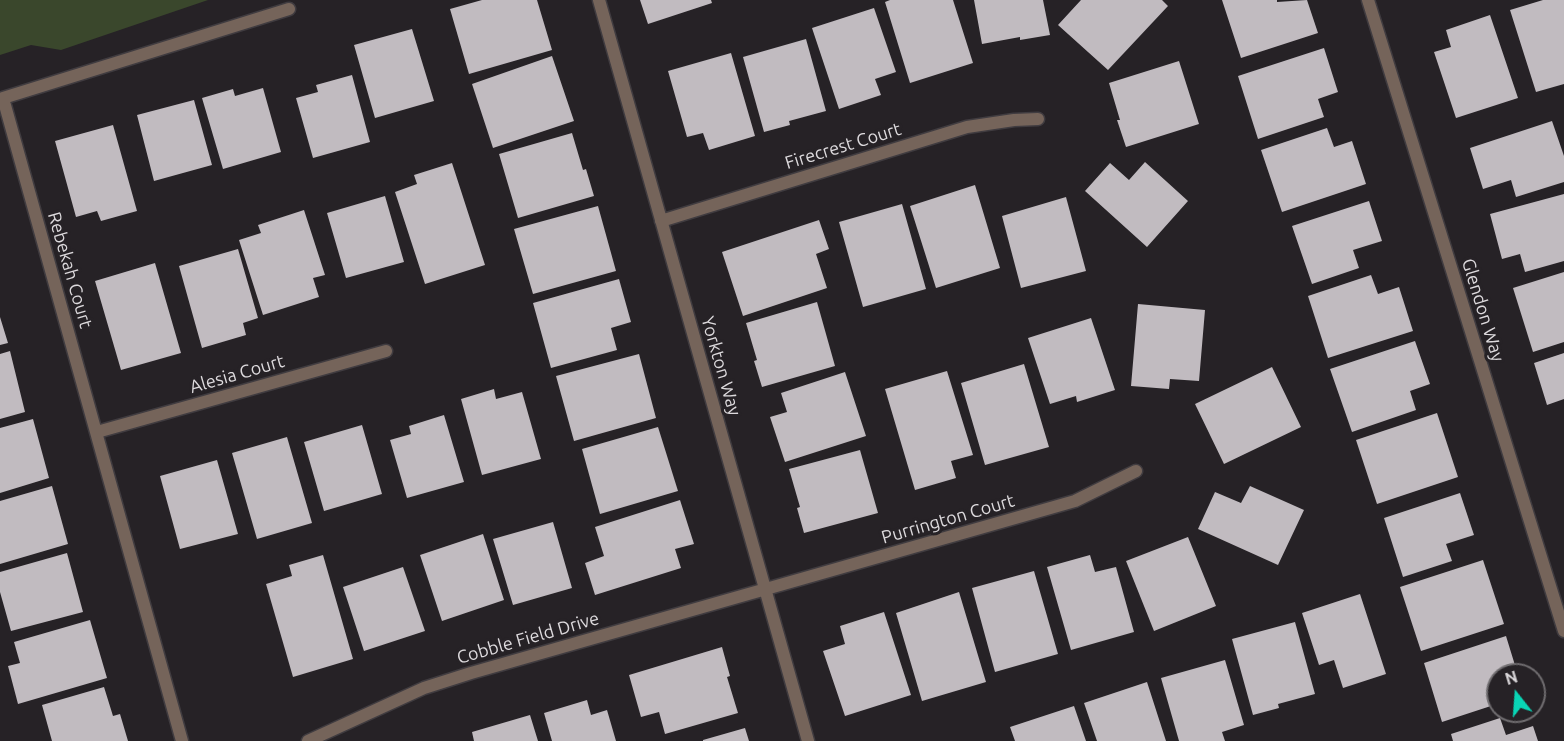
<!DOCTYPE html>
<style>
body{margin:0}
#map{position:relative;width:1564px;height:741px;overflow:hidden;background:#262226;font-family:Ubuntu,sans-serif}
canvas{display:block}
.north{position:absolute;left:1486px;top:663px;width:60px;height:60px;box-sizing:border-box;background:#262226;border:2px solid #6f6c6f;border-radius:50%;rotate:343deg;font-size:16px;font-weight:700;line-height:24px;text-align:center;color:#dddadd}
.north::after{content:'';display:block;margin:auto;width:21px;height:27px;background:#09d5b5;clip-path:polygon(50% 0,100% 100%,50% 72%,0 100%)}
</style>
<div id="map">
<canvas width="1564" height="741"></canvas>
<div class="north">N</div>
</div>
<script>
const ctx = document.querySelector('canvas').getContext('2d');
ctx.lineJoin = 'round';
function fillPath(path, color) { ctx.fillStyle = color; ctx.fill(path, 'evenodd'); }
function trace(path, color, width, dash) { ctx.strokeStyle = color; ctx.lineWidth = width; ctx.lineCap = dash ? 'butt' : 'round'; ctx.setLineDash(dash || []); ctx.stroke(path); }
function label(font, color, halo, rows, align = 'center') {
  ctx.font = font + ' Ubuntu,sans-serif'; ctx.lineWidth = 6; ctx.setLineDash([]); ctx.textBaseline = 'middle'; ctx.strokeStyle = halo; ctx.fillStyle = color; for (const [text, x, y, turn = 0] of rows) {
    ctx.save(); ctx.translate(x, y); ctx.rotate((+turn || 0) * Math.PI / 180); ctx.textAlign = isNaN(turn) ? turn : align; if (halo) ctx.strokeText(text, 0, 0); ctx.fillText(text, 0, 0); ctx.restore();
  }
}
fillPath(new Path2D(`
 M 0,0 L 208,0 L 61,50 L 31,45 L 0,55 Z`), '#3a472c');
fillPath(new Path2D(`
 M 482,0 L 537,0 L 552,50 L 469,74 L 450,9 Z
 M 640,0 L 711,0 L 712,3 L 648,24 Z
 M 890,0 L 953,0 L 973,63 L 910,83 L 885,2 Z
 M 974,0 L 1043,0 L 1050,35 L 1020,40 L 1020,37 L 982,44 Z
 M 1081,0 L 1162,0 L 1168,6 L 1108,70 L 1058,25 Z
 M 1222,0 L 1277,0 L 1277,2 L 1307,0 L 1318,33 L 1241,58 Z
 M 1543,0 L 1564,0 L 1564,84 L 1536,92 L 1510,10 Z
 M 874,8 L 896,72 L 875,79 L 881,95 L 839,109 L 812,28 Z
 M 1490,15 L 1518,98 L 1456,118 L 1434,52 L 1451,47 L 1446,30 Z
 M 412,29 L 434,101 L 375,118 L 354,45 Z
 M 806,39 L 826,111 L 789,121 L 790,125 L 764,132 L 743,57 Z
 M 1324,48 L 1338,92 L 1318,99 L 1324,117 L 1258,139 L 1238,76 Z
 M 731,53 L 755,136 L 709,150 L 703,133 L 687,137 L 668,71 Z
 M 552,56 L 574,121 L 493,148 L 472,84 Z
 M 1179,61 L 1199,124 L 1126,147 L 1117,120 L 1120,120 L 1109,83 Z
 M 352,75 L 370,142 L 313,158 L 296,98 L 318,92 L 316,85 Z
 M 263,88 L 281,152 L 223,169 L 202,98 L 233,89 L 235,96 Z
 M 194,100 L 212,165 L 154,181 L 137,115 Z
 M 1552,121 L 1564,156 L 1564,182 L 1516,197 L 1511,180 L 1483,189 L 1470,148 Z
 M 113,125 L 137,211 L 101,221 L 97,211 L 76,217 L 55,141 Z
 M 1327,128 L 1334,147 L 1352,141 L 1366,184 L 1282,212 L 1261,150 Z
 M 572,133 L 583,170 L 586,169 L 594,196 L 518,218 L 499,154 Z
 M 1145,162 L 1188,201 L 1147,247 L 1085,191 L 1110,163 L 1129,180 Z
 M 452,163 L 485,265 L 425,284 L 395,192 L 417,184 L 414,175 Z
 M 975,185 L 1000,268 L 936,288 L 910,206 Z
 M 1564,194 L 1564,261 L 1525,272 L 1520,254 L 1502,259 L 1490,214 Z
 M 385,196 L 404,262 L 346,278 L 327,213 Z
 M 1066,197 L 1086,271 L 1021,288 L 1002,216 Z
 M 1369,201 L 1382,241 L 1353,250 L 1359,268 L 1312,284 L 1292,226 Z
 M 902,204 L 926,289 L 863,307 L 839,222 Z
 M 598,206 L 616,271 L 533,294 L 514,229 Z
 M 304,210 L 325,275 L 313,278 L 319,297 L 263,315 L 239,240 L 261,233 L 258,225 Z
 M 819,220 L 829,249 L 816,254 L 827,288 L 743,316 L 722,252 Z
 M 238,249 L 258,318 L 243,323 L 246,335 L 202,348 L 179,266 Z
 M 155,263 L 181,353 L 121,370 L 95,281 Z
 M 1564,272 L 1564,342 L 1533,352 L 1513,288 Z
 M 1371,275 L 1378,294 L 1399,287 L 1413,331 L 1328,358 L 1308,296 Z
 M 619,279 L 631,322 L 611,328 L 617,350 L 551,368 L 533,303 Z
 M 817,302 L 835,366 L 762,387 L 754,361 L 757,360 L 746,323 Z
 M 1138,304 L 1205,310 L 1199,381 L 1170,379 L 1169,389 L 1131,386 Z
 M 0,317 L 8,343 L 0,345 Z
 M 1091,318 L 1115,390 L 1077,402 L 1076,396 L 1050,404 L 1028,338 Z
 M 1415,341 L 1430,384 L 1410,391 L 1416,410 L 1352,432 L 1330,369 Z
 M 10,351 L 25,412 L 0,419 L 0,354 Z
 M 1564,353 L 1564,399 L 1547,405 L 1534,363 Z
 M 639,354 L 656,418 L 574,441 L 556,376 Z
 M 1024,364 L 1049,447 L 985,465 L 961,383 Z
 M 1272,367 L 1301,427 L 1224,464 L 1195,404 Z
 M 947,371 L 973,455 L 951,461 L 956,478 L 915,490 L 885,389 Z
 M 845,372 L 866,436 L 785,462 L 770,417 L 787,412 L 781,393 Z
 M 494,389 L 496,399 L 522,392 L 541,459 L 482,475 L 461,399 Z
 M 1437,413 L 1458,477 L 1377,504 L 1356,440 Z
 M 444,415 L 464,482 L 407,498 L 390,440 L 411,434 L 409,426 Z
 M 33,419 L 49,478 L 0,493 L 0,428 Z
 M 362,425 L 382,494 L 324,511 L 304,442 Z
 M 658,427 L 678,491 L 600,514 L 582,449 Z
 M 287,437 L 312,523 L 257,539 L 232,453 Z
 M 860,450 L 878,513 L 804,533 L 797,508 L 800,507 L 789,469 Z
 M 217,460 L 238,534 L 180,549 L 160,476 Z
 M 52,486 L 68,544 L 0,564 L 0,501 Z
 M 1250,486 L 1304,510 L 1278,565 L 1198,529 L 1215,492 L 1241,503 Z
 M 1460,493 L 1474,535 L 1446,544 L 1452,561 L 1403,577 L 1384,518 Z
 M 680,500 L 694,544 L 675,549 L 681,568 L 595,595 L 585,563 L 604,556 L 595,527 Z
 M 553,522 L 572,588 L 513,605 L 493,539 Z
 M 483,534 L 504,600 L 442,621 L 420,555 Z
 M 1188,537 L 1216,606 L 1154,631 L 1126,561 Z
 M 67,553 L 83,612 L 11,631 L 0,592 L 0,572 Z
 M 323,555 L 353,659 L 293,677 L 266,584 L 292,576 L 289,565 Z
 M 1090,555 L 1095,572 L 1116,567 L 1134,632 L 1071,650 L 1047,567 Z
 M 1483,560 L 1504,624 L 1421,651 L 1400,587 Z
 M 403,567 L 425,631 L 364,651 L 343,587 Z
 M 1034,571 L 1058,654 L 995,672 L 972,588 Z
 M 959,592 L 986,682 L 922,701 L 896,613 Z
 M 1360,594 L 1386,674 L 1343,688 L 1334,660 L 1319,665 L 1302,613 Z
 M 884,612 L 911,695 L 845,716 L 823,651 L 845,644 L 840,626 Z
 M 90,620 L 107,678 L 18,704 L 8,666 L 20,663 L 14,642 Z
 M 1295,622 L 1315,694 L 1278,704 L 1279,708 L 1253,715 L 1232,639 Z
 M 1506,636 L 1518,675 L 1498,675 L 1498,685 L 1491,687 L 1497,704 L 1442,722 L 1424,663 Z
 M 722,647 L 730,676 L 727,677 L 738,713 L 665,734 L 659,712 L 641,717 L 629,675 Z
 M 1225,660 L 1244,725 L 1222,732 L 1225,741 L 1179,741 L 1161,678 Z
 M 1147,682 L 1166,741 L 1097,741 L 1084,703 Z
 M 104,687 L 113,716 L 120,714 L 128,741 L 52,741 L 42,705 Z
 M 587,700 L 591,715 L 607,710 L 616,741 L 552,741 L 544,713 Z
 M 1074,706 L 1086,741 L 1015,741 L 1010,727 Z
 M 530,715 L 538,741 L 474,741 L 472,732 Z
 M 1500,718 L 1506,735 L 1533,726 L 1538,741 L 1453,741 L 1451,734 Z
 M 745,728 L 749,741 L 703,741 L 703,740 Z`), '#c1bbc0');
const minor = new Path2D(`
 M 599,0 L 808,741
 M 1368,0 L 1564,631
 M 661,221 L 967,127 L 1014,120 L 1038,119
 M 97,432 L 386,351
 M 182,741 L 3,98 L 289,9
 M 308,741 L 424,688 L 471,673 L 1075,501 L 1136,471`);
trace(minor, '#403c40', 15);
trace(minor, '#75645a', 12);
label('18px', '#dddadd', '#262226', [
 ["Firecrest Court",843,146,-17],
 ["Rebekah Court",70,270,74],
 ["Glendon Way",1483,310,73],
 ["Yorkton Way",721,366,74],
 ["Alesia Court",237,374,-16],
 ["Purrington Court",948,519,-16],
 ["Cobble Field Drive",528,638,-16]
]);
</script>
